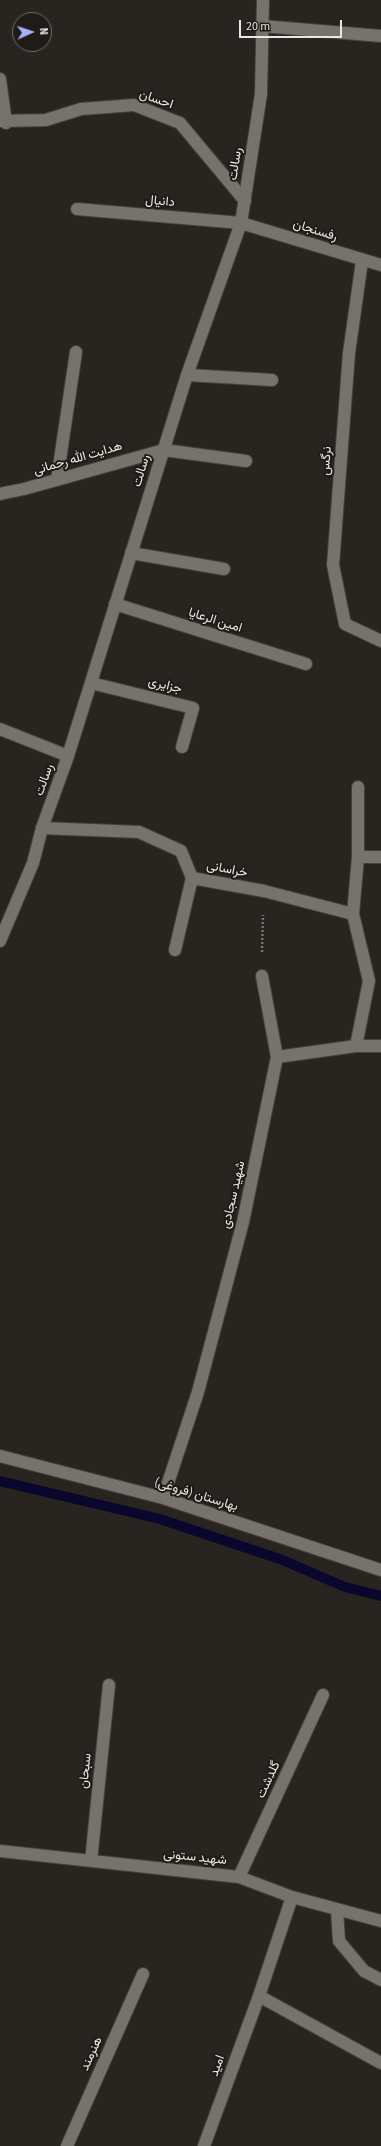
<!DOCTYPE html>
<meta charset="utf-8">
<style>
body{margin:0}
#map{position:relative;width:381px;height:2146px;overflow:hidden;background:#282520;font-family:"Source Sans 3",sans-serif}
canvas{display:block}
.north{position:absolute;left:12px;top:12px;width:40px;height:40px;box-sizing:border-box;background:#1f1b17;border:1px solid #706d69;border-radius:50%;rotate:87deg;font-size:11px;font-weight:700;line-height:16px;text-align:center;color:#eae7e4}
.north::after{content:'';display:block;margin:auto;width:14px;height:18px;background:#a5b1fc;clip-path:polygon(50% 0,100% 100%,50% 72%,0 100%)}
.scale{position:absolute;left:239px;top:20px;width:103px;height:18px;box-sizing:border-box;border:2px solid #eae7e4;border-top:0;padding-left:5px;font-size:12px;line-height:14px;white-space:nowrap;color:#eae7e4;-webkit-text-stroke:3px #1f1b17;paint-order:stroke}
</style>
<div id="map">
<canvas width="381" height="2146"></canvas>
<div class="north">N</div>
<div class="scale">20 m</div>
</div>
<script>
const ctx = document.querySelector('canvas').getContext('2d');
ctx.lineJoin = 'round';
function trace(path, color, width, dash) { ctx.strokeStyle = color; ctx.lineWidth = width; ctx.lineCap = dash ? 'butt' : 'round'; ctx.setLineDash(dash || []); ctx.stroke(path); }
function label(font, color, halo, rows, align = 'center') {
  ctx.font = font + ' "Source Sans 3",Vazirmatn,sans-serif'; ctx.lineWidth = 4; ctx.setLineDash([]); ctx.textBaseline = 'middle'; ctx.strokeStyle = halo; ctx.fillStyle = color; for (const [text, x, y, turn = 0] of rows) {
    ctx.save(); ctx.translate(x, y); ctx.rotate((+turn || 0) * Math.PI / 180); ctx.textAlign = isNaN(turn) ? turn : align; if (halo) ctx.strokeText(text, 0, 0); ctx.fillText(text, 0, 0); ctx.restore();
  }
}
trace(new Path2D(`
 M 0,1481 L 160,1519 L 280,1559 L 345,1587 L 381,1596`), '#09072e', 10);
const street = new Path2D(`
 M 262,26 L 381,36
 M 0,79 L 6,123
 M 0,121 L 46,120 L 81,109 L 134,105 L 180,123 L 245,201
 M 77,209 L 241,223 L 381,265
 M 362,261 L 349,353 L 333,565 L 345,624 L 381,641
 M 187,375 L 272,380
 M 57,480 L 76,352
 M 0,494 L 24,489 L 164,450 L 246,461
 M 131,553 L 224,569
 M 115,604 L 306,664
 M 91,683 L 193,708 L 182,747
 M 0,729 L 68,756
 M 42,828 L 139,832 L 181,851 L 192,878 L 264,891 L 353,914
 M 358,857 L 381,857
 M 175,950 L 192,878
 M 356,1046 L 369,981 L 353,914 L 358,857 L 358,787
 M 277,1057 L 356,1046 L 381,1046
 M 0,1456 L 163,1498 L 381,1570
 M 163,1498 L 198,1392 L 243,1222 L 277,1057 L 262,976
 M 0,1851 L 239,1877 L 292,1897 L 381,1921
 M 91,1861 L 109,1685
 M 239,1877 L 323,1695
 M 337,1910 L 339,1941 L 364,1971 L 381,1980
 M 259,1996 L 381,2063
 M 67,2146 L 143,1974
 M 204,2146 L 259,1996 L 292,1897`);
const secondary = new Path2D(`
 M 0,941 L 33,863 L 42,828 L 68,756 L 187,375 L 241,223 L 261,94 L 263,0`);
trace(street, '#45423e', 14);
trace(secondary, '#45423e', 14);
trace(new Path2D(`
 M 262,952 L 263,915`), '#76736f', 2.5, [2, 2]);
trace(street, '#76726c', 12);
trace(secondary, '#76726c', 12);
label('13px', '#eae7e4', '#1f1b17', [
 ["احسان",156,100,19],
 ["رسالت",236,164,-81],
 ["دانیال",160,202,5],
 ["رفسنجان",315,231,17],
 ["هدایت الله رحمانی",78,459,-16],
 ["نرگس",327,461,-86],
 ["رسالت",142,471,-73],
 ["امین الرعایا",215,621,17],
 ["جزایری",165,686,14],
 ["رسالت",45,780,-70],
 ["خراسانی",227,870,11],
 ["شهید سجادی",234,1195,-77],
 ["بهارستان (فروغی)",196,1495,17],
 ["سبحان",86,1771,-84],
 ["گلدشت",269,1780,-65],
 ["شهید ستونی",195,1858,6],
 ["هنرمند",92,2054,-66],
 ["امید",218,2066,-70]
]);
</script>
